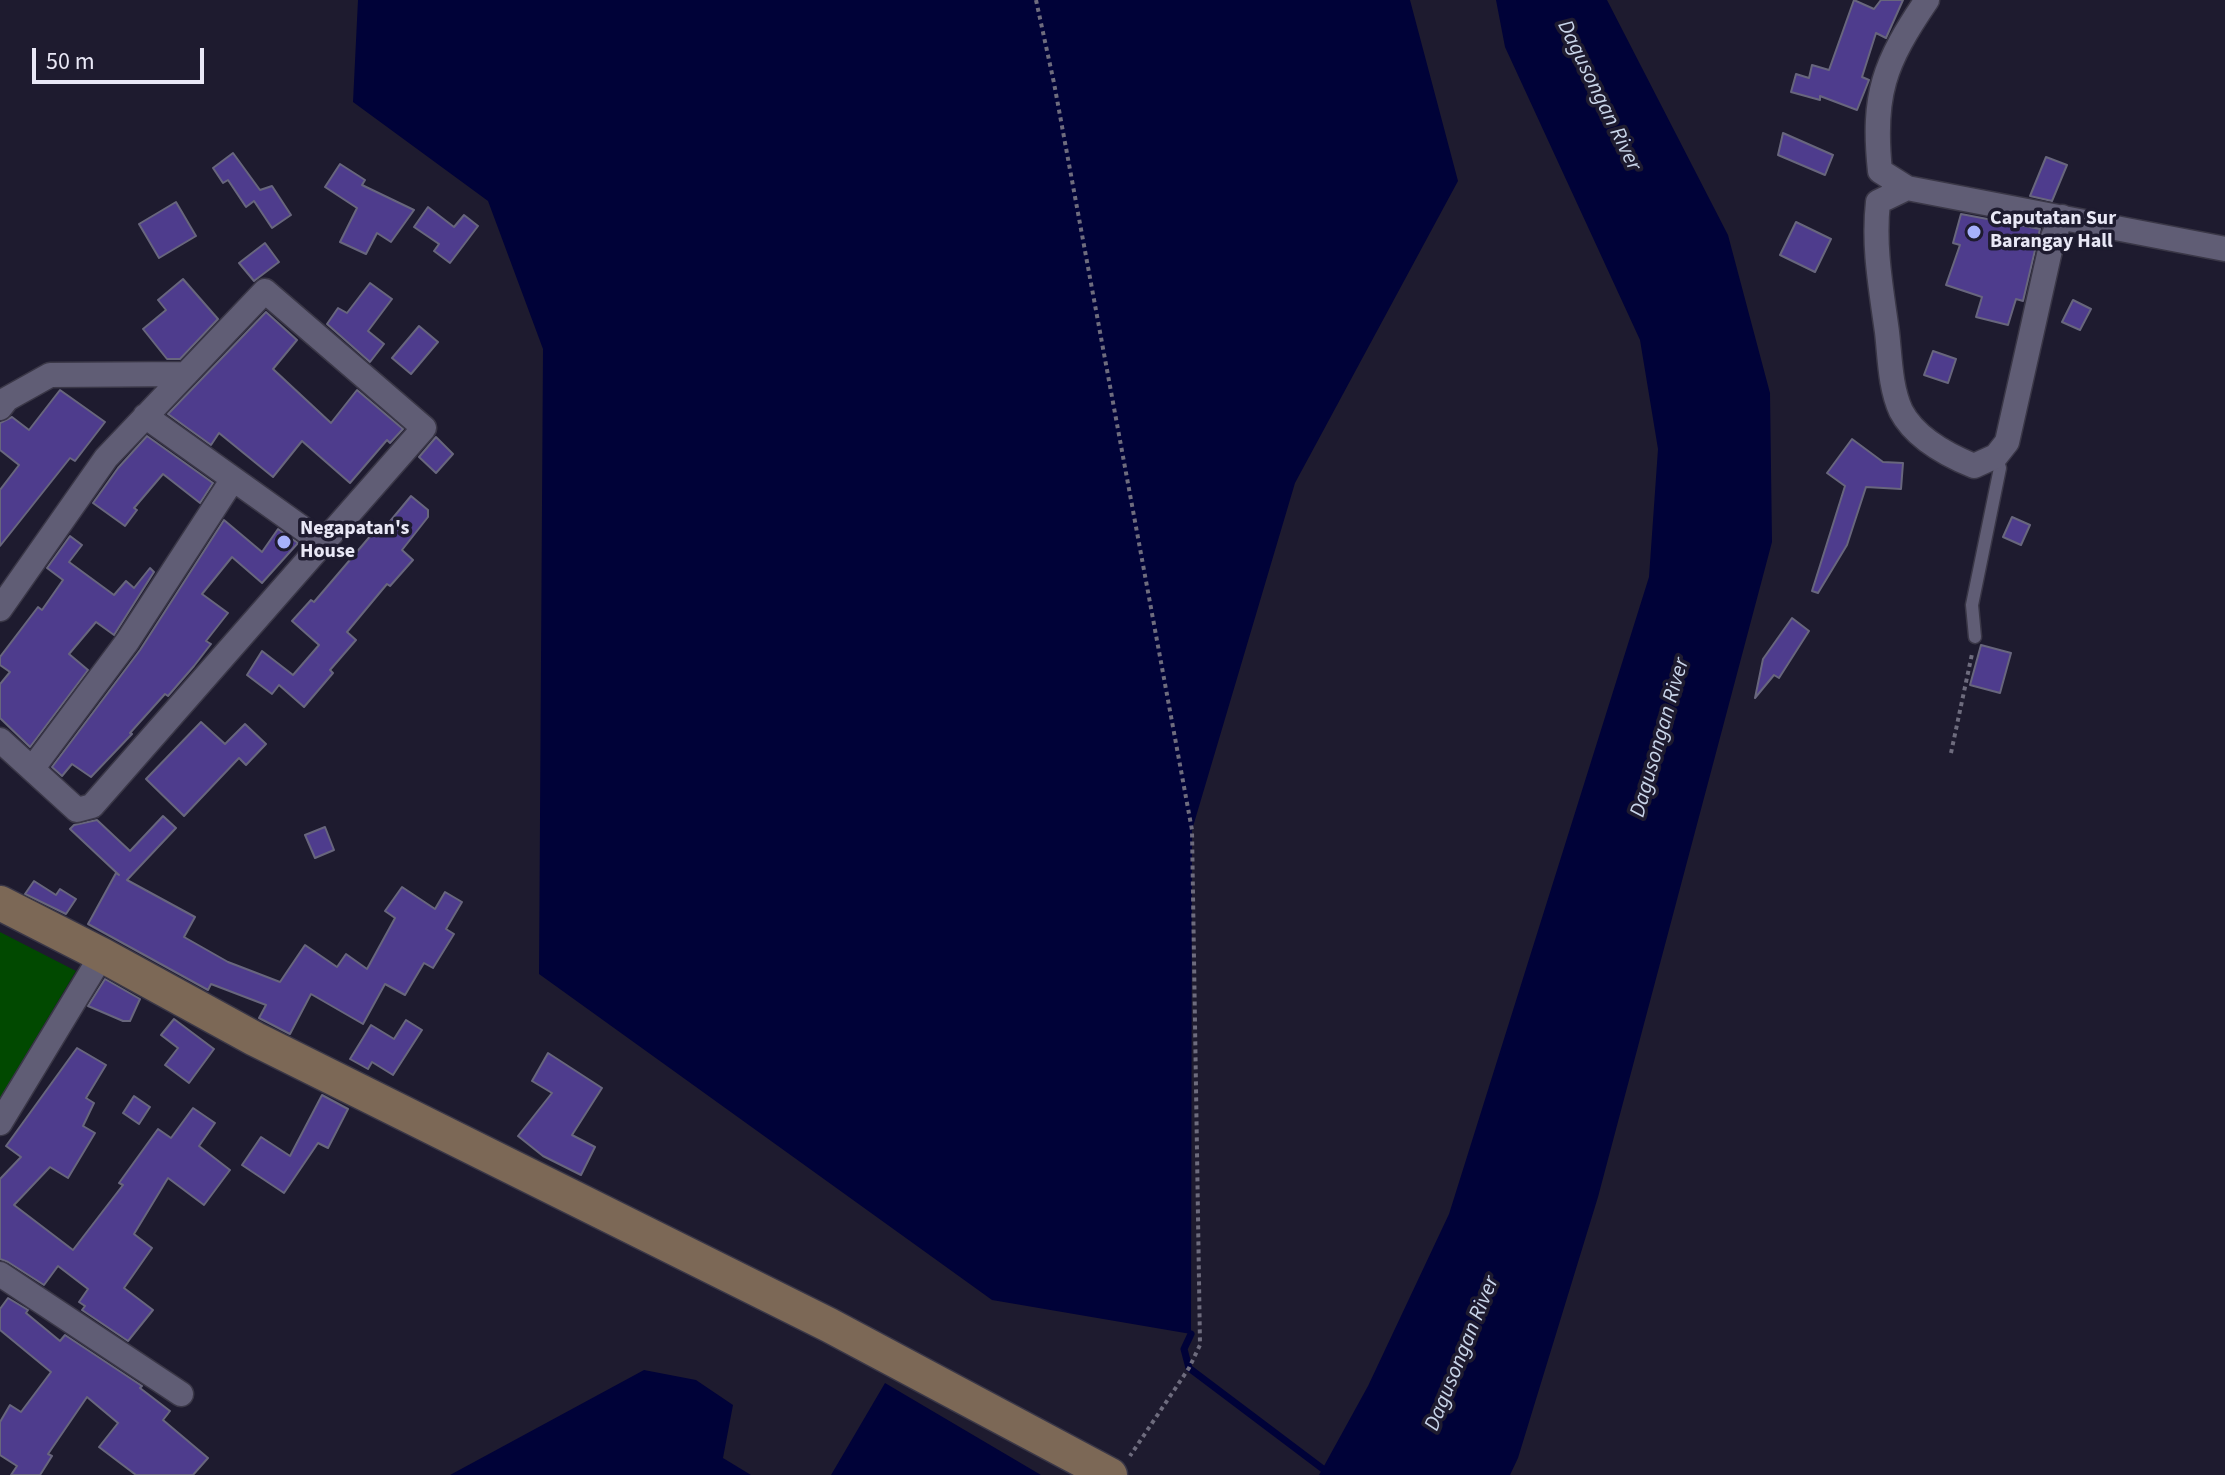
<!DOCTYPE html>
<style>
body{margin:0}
#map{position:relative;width:2225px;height:1475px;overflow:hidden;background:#1e1b2f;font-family:"Source Sans 3",sans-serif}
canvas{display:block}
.scale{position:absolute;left:32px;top:48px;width:172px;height:36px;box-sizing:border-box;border:4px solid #e9e8f6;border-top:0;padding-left:10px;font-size:24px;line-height:28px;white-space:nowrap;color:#e9e8f6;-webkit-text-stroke:6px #1e1b2f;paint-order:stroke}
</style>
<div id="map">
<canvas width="2225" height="1475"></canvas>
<div class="scale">50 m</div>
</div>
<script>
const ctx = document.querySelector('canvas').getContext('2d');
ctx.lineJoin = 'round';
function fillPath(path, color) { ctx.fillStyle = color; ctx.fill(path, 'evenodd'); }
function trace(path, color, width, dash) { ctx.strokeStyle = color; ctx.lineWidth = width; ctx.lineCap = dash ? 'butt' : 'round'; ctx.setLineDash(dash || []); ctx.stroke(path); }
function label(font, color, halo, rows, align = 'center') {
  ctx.font = font + ' "Source Sans 3",sans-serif'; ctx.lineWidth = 7; ctx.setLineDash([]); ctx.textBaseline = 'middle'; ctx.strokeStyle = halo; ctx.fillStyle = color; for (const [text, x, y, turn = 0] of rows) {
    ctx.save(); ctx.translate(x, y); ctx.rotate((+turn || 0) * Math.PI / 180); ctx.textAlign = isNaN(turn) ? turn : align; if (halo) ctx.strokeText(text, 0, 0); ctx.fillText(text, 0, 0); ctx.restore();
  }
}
fillPath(new Path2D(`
 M 0,932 L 76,971 L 0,1098 Z`), '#014900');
fillPath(new Path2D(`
 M 358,0 L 1410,0 L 1458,181 L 1295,483 L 1192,830 L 1191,1334 L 992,1300 L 539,974 L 543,349 L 488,201 L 353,102 Z
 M 1496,0 L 1607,0 L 1728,235 L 1770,393 L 1772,542 L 1598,1197 L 1518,1458 L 1510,1475 L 1319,1475 L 1368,1386 L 1449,1214 L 1649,577 L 1658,449 L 1640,340 L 1505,47 Z
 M 644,1370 L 696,1380 L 733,1405 L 723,1458 L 751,1475 L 450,1475 Z
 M 885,1383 L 1041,1475 L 831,1475 Z`), '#000238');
trace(new Path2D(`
 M 1191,1334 L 1184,1349 L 1189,1368 L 1331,1475`), '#000238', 7);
const building = new Path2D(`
 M 1854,0 L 1874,9 L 1881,0 L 1903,0 L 1886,38 L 1876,33 L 1862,77 L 1869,80 L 1857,110 L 1820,96 L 1820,100 L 1791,92 L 1796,74 L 1809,78 L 1812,65 L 1829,70 Z
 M 1783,133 L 1833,155 L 1825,175 L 1778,155 Z
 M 233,153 L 260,190 L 272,186 L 291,215 L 272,228 L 254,201 L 246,207 L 228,180 L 223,183 L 213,168 Z
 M 2046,157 L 2067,165 L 2052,201 L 2030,196 Z
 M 340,164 L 365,180 L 362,185 L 414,210 L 391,242 L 377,233 L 366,254 L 340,242 L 357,208 L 325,187 Z
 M 176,202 L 196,236 L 159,258 L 139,224 Z
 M 428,207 L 454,227 L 464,215 L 478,226 L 450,263 L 434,251 L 439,244 L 414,227 Z
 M 1961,214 L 2040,229 L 2023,301 L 2016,299 L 2008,325 L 1976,317 L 1982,297 L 1946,285 L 1960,245 L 1953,243 Z
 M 1796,222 L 1831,239 L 1815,272 L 1780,255 Z
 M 265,243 L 279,262 L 254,281 L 239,263 Z
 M 183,279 L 218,319 L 180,359 L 167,359 L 143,329 L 166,310 L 158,300 Z
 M 370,283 L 392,299 L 368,331 L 384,344 L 370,362 L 327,324 L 338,308 L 347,313 Z
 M 2073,300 L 2091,309 L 2080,330 L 2062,322 Z
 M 266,312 L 297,340 L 273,369 L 331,423 L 357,390 L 403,429 L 390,443 L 387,440 L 350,483 L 302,441 L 273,477 L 219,433 L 211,445 L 168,414 Z
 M 419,326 L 438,342 L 411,374 L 392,358 Z
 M 1933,351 L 1956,359 L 1948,383 L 1924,375 Z
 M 60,390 L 105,422 L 75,461 L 70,458 L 0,546 L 0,490 L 19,465 L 0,450 L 0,423 L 12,417 L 29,430 Z
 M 147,436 L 213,483 L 200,503 L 163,474 L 134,508 L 137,510 L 125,526 L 93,503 L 118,468 Z
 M 436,437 L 453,454 L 436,473 L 419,457 Z
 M 1852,439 L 1883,462 L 1903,463 L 1901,489 L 1866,487 L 1847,545 L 1818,593 L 1812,591 L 1845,486 L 1827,473 Z
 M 411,496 L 428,510 L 428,517 L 402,550 L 413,560 L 390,586 L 387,584 L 347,632 L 356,640 L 330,670 L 333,673 L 304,707 L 279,685 L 272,694 L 247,675 L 262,651 L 293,675 L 319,645 L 292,621 L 311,600 L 314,602 L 378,527 L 382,531 Z
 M 2012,517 L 2030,525 L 2021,545 L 2003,537 Z
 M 224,520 L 262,552 L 278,529 L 298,543 L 262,583 L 232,557 L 202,594 L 228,613 L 206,641 L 211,644 L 194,666 L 168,696 L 165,694 L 130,733 L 132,734 L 91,777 L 72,764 L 62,776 L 52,767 L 140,650 Z
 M 70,536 L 82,545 L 69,562 L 114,595 L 126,581 L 134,588 L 150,568 L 154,572 L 114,635 L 96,622 L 69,654 L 88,670 L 30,747 L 0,718 L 0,684 L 10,672 L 0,665 L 0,657 L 38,607 L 42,610 L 63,580 L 47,568 Z
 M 1792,618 L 1809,631 L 1779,678 L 1774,675 L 1755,698 L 1763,659 Z
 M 1981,645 L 2011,653 L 2000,693 L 1970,685 Z
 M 201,722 L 225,744 L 245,724 L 266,744 L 246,765 L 239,758 L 184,816 L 146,779 Z
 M 163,816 L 176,828 L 127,880 L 195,917 L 184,937 L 228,962 L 280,982 L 305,945 L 337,967 L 346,954 L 367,969 L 395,918 L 385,911 L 402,887 L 435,909 L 445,892 L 462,902 L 446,929 L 454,934 L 433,968 L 424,963 L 405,995 L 385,984 L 363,1024 L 311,994 L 290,1034 L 259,1018 L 266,1005 L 211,984 L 208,990 L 88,924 L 116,873 L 119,875 L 70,829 L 74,825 L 97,820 L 130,851 Z
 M 325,827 L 334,850 L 315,858 L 305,835 Z
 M 34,881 L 56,895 L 60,889 L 76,899 L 66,914 L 25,894 Z
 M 105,979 L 140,999 L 130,1021 L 123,1021 L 88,1006 Z
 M 174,1019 L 214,1049 L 189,1083 L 165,1065 L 178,1048 L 161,1035 Z
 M 406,1020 L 422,1030 L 393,1075 L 372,1062 L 368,1069 L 350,1059 L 371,1025 L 394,1039 Z
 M 77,1048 L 106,1065 L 86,1098 L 94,1103 L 83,1126 L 95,1133 L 68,1178 L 50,1167 L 14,1205 L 73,1250 L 123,1185 L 119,1183 L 158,1129 L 171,1138 L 193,1108 L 215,1123 L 199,1146 L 230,1170 L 204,1205 L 168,1178 L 134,1234 L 152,1248 L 124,1288 L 153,1310 L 128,1341 L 82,1310 L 85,1306 L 79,1302 L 88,1289 L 58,1266 L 44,1285 L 8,1262 L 0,1259 L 0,1179 L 21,1157 L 6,1146 Z
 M 548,1053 L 602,1088 L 572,1135 L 595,1147 L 581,1175 L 543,1156 L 518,1136 L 552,1093 L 532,1081 Z
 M 322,1095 L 348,1109 L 328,1148 L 318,1143 L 284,1193 L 242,1165 L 261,1137 L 290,1156 Z
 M 134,1096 L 150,1107 L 139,1124 L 123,1113 Z
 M 8,1298 L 28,1310 L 26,1313 L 60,1341 L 65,1335 L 142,1386 L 140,1388 L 170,1411 L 163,1420 L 208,1458 L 193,1475 L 136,1475 L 99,1447 L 118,1423 L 87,1397 L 48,1454 L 52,1456 L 40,1475 L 11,1475 L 17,1466 L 0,1455 L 0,1422 L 10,1405 L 21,1412 L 51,1372 L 0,1330 L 0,1309 Z`);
fillPath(building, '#4e3c8d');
trace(building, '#68667d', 2);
const service = new Path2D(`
 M 1975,637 L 1972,605 L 2000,468 L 1996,456`);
const minor = new Path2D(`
 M 1927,0 C 1884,63 1872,95 1880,171 L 1907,188 L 2225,249
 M 1907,188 L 1878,202 C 1873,246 1881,288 1887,332 C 1890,358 1890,387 1901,411 C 1915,438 1947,455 1974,466 L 1996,456 L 2007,442 L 2053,237 L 2062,217
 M 0,408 L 7,399 L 50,375 L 186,374
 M 145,416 L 323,543
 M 0,609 L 106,458 L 265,291 L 424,428 L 92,806 L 77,810 L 0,740
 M 32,769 L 127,642 L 233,479
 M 0,1123 L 102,955
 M 0,1274 L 181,1394`);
const secondary = new Path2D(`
 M 0,903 L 102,955 L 255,1039 L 829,1325 L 1110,1475`);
trace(service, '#3a3747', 15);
trace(minor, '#3a3747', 27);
trace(secondary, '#3a3747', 37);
trace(new Path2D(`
 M 1036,0 L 1054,83 L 1192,830 L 1200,1345 L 1189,1368 L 1130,1456
 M 1951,753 L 1972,654`), '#6e6c7e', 4, [4, 4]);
trace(service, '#605d75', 12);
trace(minor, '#605d75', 24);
trace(secondary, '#7c6856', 34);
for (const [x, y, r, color] of [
 [1974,232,8,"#a7b1fc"],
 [284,542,8,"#a7b1fc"]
]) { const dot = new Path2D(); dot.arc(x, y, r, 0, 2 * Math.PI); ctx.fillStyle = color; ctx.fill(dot); trace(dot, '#1e1b2f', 3); }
label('bold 20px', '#e9e8f6', '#1e1b2f', [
 ["Caputatan Sur",1990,220],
 ["Barangay Hall",1990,243],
 ["Negapatan's",300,530],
 ["House",300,553]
], 'left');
label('italic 22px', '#c9d5ea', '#1e1b2f', [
 ["Dagusongan River",1598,96,64],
 ["Dagusongan River",1661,738,-74],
 ["Dagusongan River",1463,1354,-68]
]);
</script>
